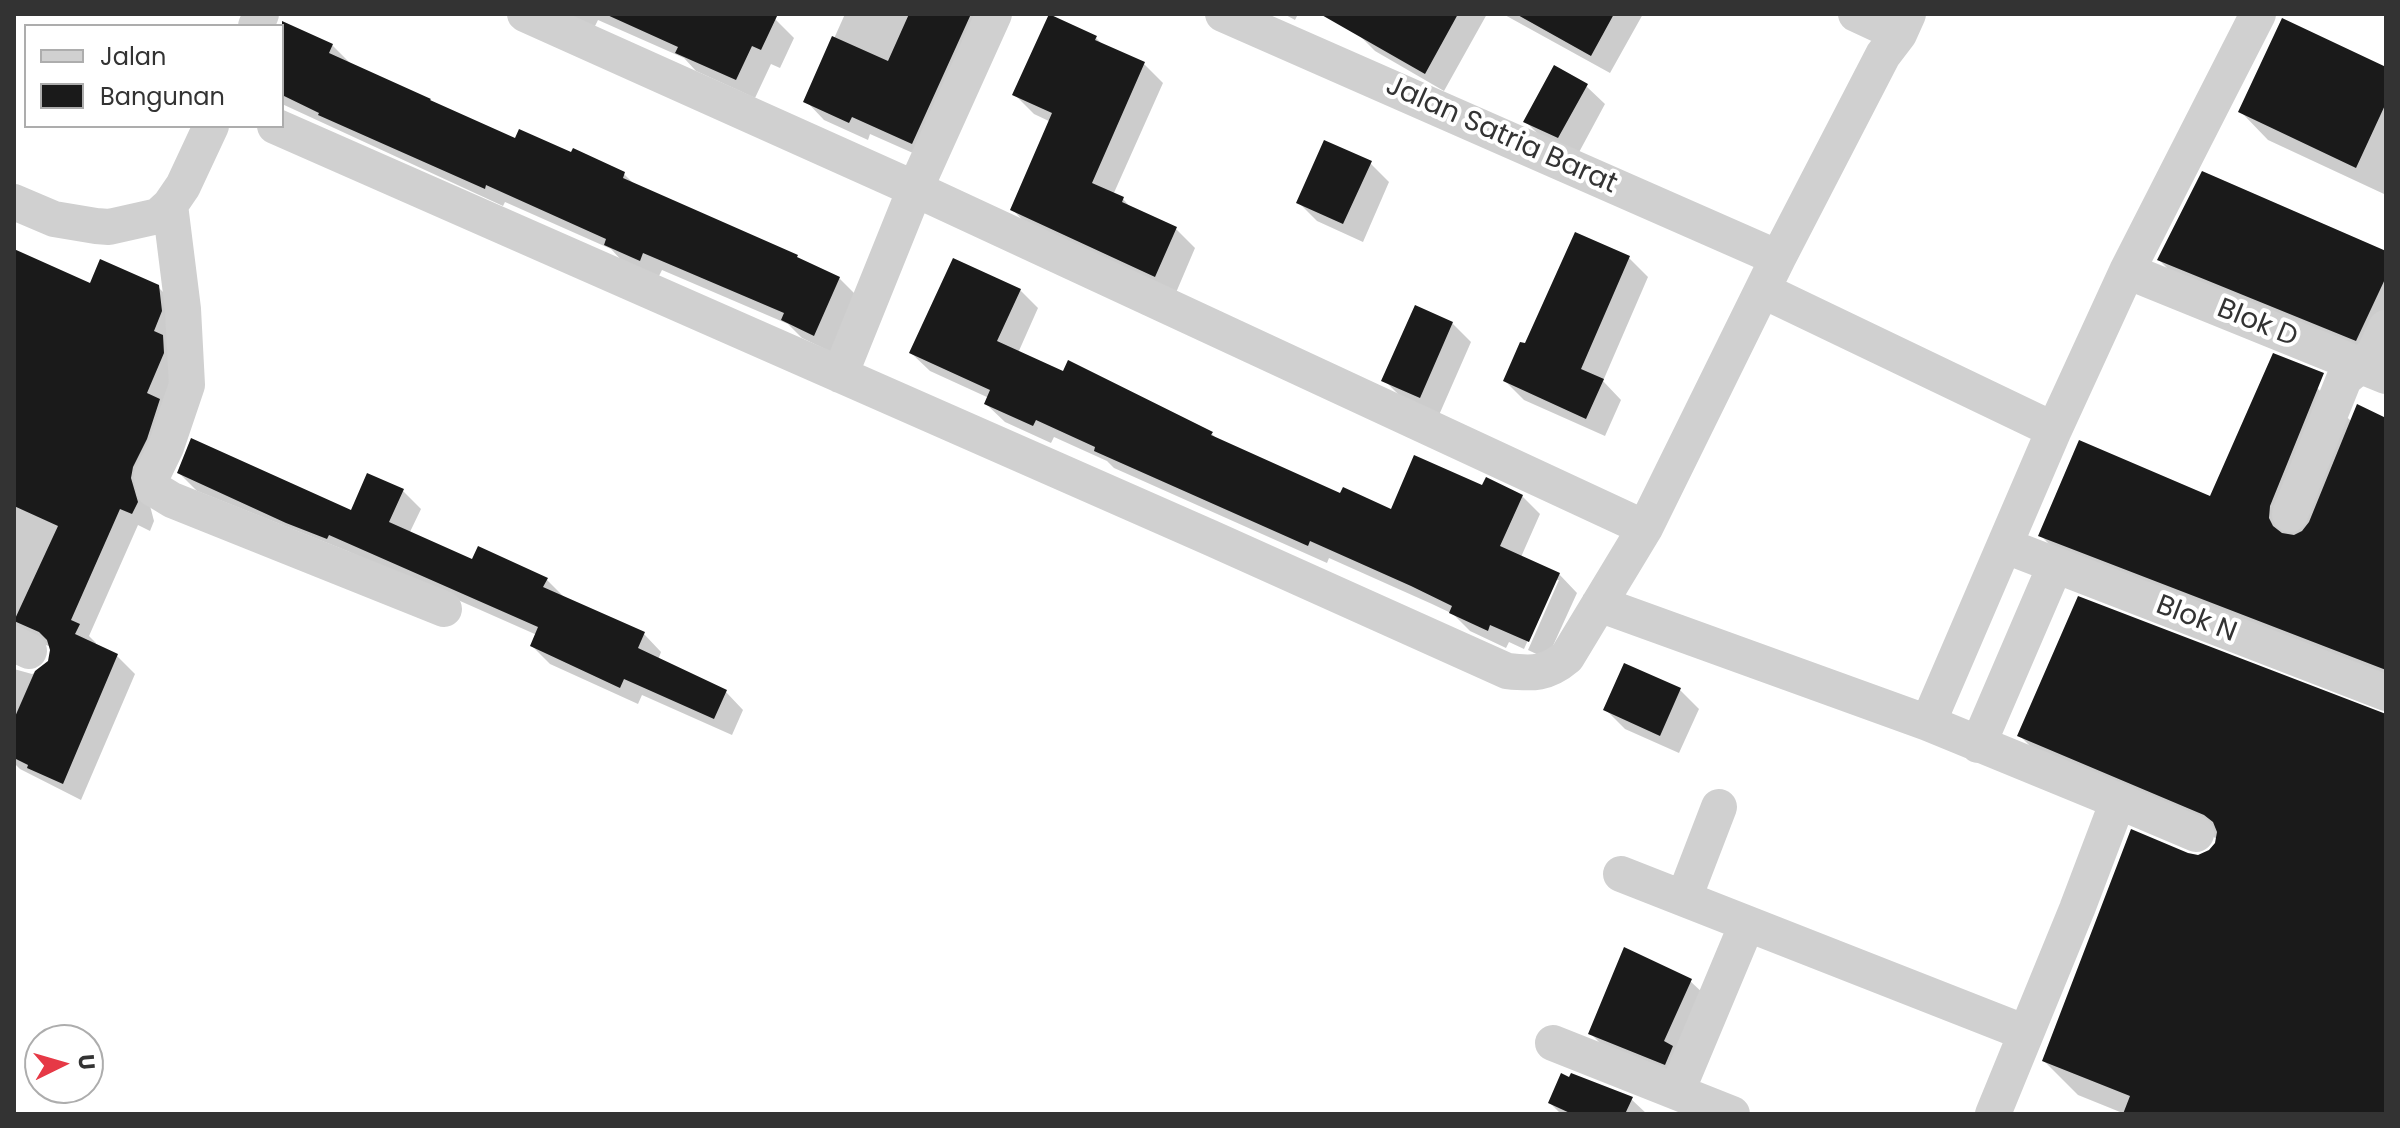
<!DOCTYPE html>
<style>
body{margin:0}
#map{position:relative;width:2400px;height:1128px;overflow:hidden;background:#fff;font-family:Poppins,sans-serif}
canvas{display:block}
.frame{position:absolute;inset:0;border:16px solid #333;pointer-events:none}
.legend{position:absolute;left:24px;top:24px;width:260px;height:104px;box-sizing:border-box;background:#fff;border:2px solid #adadad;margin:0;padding:10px 14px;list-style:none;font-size:24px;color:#333}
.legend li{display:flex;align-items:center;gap:16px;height:40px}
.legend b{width:40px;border:2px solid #adadad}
.north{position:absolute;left:24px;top:1024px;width:80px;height:80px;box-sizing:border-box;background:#fff;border:2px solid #adadad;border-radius:50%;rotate:85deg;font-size:22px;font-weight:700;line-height:32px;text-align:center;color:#333}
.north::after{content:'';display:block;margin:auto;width:28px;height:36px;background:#e63946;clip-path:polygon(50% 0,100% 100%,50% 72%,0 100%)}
</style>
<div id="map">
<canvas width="2400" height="1128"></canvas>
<div class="frame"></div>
<ul class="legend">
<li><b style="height:10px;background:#d0d0d0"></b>Jalan</li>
<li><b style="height:22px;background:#1a1a1a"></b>Bangunan</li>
</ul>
<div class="north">U</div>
</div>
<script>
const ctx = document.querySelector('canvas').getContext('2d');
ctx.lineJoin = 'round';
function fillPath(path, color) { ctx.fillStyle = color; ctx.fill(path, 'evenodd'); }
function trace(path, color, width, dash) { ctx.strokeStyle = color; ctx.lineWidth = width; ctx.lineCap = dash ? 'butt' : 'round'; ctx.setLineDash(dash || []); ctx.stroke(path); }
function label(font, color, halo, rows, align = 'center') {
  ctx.font = font + ' Poppins,sans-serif'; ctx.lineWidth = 8; ctx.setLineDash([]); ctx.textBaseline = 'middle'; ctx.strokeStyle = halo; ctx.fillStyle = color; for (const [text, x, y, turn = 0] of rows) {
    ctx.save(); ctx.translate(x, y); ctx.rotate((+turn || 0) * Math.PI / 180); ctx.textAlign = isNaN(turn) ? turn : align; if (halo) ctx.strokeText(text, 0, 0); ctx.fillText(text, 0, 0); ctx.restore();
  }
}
fillPath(new Path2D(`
 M 561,14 L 763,14 L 775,19 L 794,38 L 780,68 L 771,64 L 755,98 L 696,71 L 684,58 L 598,20 L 593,30 Z
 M 845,14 L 1002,14 L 931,161 L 870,134 L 868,140 L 824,120 L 806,101 Z
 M 1284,14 L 1298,14 L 1295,20 Z
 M 1366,14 L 1487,14 L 1444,91 L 1375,51 L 1356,32 Z
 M 1503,14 L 1643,14 L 1610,73 Z
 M 282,30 L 332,45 L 351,64 L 516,141 L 624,174 L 636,186 L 839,278 L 858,297 L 833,353 L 802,338 L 788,324 L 662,270 L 658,278 L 624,263 L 611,249 L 505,202 L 503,206 L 282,104 Z
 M 1096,38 L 1104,46 L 1144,64 L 1163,83 L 1113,195 L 1123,199 L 1133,210 L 1176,229 L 1195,248 L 1175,295 L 1031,229 L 1012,209 L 1051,122 L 1034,114 L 1015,95 Z
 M 2386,69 L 2386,190 L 2384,194 L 2268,140 L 2241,112 Z
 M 1586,86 L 1605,104 L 1577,156 L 1544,140 L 1525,121 Z
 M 1370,163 L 1389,182 L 1363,242 L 1317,221 L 1298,202 Z
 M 1576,234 L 1629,258 L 1648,277 L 1603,381 L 1621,400 L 1605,436 L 1524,400 L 1505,381 L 1526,346 Z
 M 14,251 L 91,286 L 158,287 L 176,305 L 180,355 L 148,498 L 154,521 L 150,531 L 138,525 L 89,636 L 96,643 L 95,646 L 117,656 L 135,674 L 81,800 L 20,769 L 14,763 L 14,669 L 32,674 L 43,669 L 50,660 L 52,647 L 30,640 L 14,651 Z
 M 2386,254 L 2386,357 L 2184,285 L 2159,260 Z
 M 1020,290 L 1038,308 L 1018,353 L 1211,433 L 1219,441 L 1341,496 L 1392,511 L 1483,488 L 1522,496 L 1540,514 L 1521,557 L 1559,574 L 1577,593 L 1547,659 L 1528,650 L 1559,580 L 1555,580 L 1524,649 L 1509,642 L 1506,648 L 1470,631 L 1453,614 L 1432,604 L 1329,558 L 1327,563 L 1114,468 L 1107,461 L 1054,437 L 1051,443 L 1005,422 L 986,404 L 989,398 L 930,371 L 911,353 Z
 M 1452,323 L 1471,342 L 1439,415 L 1403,399 L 1384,380 Z
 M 2317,388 L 2352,422 L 2386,420 L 2386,690 L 2075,570 L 2040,535 L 2211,499 Z
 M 179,473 L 352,512 L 403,491 L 421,509 L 409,534 L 472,562 L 546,579 L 564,597 L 644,634 L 661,652 L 658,660 L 726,692 L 743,710 L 732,735 L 642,695 L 638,704 L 550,664 L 532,646 L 537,635 L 347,551 L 197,491 Z
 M 1680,690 L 1699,709 L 1679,753 L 1625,729 L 1606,710 Z
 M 2386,715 L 2386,1114 L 2125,1114 L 2078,1095 L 2044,1061 L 2198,857 L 2210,852 L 2218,839 L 2054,770 L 2019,735 Z
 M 1690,981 L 1704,994 L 1678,1077 L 1604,1047 L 1591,1034 Z
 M 1570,1079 L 1631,1099 L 1647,1114 L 1561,1114 L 1550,1103 Z`), '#0003');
fillPath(new Path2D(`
 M 605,14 L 778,14 L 761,50 L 752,46 L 736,80 L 675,53 L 678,47 Z
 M 909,14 L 971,14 L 912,144 L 852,117 L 849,123 L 803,102 L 832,36 L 888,61 Z
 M 1049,14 L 1097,36 L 1095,40 L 1145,62 L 1092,183 L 1124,197 L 1122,202 L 1177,227 L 1155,277 L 1010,210 L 1052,113 L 1012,95 Z
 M 1320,14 L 1458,14 L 1425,74 Z
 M 1516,14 L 1614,14 L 1591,56 Z
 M 2282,18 L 2386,67 L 2386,103 L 2356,168 L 2238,112 Z
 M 282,21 L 333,44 L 329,53 L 431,99 L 430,100 L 515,138 L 519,129 L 571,152 L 573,148 L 625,172 L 623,178 L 798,255 L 797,257 L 840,277 L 814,336 L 781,320 L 784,313 L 643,253 L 640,261 L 604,245 L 606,239 L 486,185 L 485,189 L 318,115 L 319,113 L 282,95 Z
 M 1554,65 L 1588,84 L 1558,138 L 1523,122 Z
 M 1324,140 L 1372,161 L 1343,224 L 1296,203 Z
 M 2202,171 L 2386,251 L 2386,277 L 2356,341 L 2157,260 Z
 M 1575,232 L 1630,256 L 1581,369 L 1604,379 L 1586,419 L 1503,381 L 1520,342 L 1525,343 Z
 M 14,249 L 90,283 L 100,259 L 159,285 L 162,311 L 154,331 L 163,335 L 164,353 L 147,393 L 160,399 L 147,439 L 133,467 L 131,478 L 138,502 L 132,514 L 120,509 L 71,620 L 80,624 L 75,634 L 118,654 L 63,784 L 27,768 L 28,765 L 14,758 L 14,719 L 35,671 L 48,661 L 50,650 L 47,640 L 39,632 L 14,621 L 58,526 L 14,506 Z
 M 953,258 L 1021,289 L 997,341 L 1063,371 L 1068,360 L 1213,432 L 1211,435 L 1340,493 L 1343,487 L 1391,509 L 1414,455 L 1482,485 L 1486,477 L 1523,495 L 1500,546 L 1560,573 L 1529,642 L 1490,625 L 1488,631 L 1449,613 L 1452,606 L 1411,586 L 1310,541 L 1308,546 L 1094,451 L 1095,447 L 1036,420 L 1033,426 L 984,404 L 990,390 L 909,353 Z
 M 1415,305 L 1453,322 L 1420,398 L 1381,381 Z
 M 2273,353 L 2324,373 L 2270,506 L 2269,518 L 2273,526 L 2282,533 L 2294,535 L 2302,531 L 2309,522 L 2357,404 L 2386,418 L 2386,670 L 2038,536 L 2079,440 L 2210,496 Z
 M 191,438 L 351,510 L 367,473 L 404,489 L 389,522 L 472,559 L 478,546 L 548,578 L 543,587 L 645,632 L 638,648 L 727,690 L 714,719 L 624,679 L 620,688 L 530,646 L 538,627 L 329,535 L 327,539 L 286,523 L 177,473 Z
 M 2078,596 L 2386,714 L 2386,1114 L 2123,1114 L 2130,1096 L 2042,1061 L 2131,829 L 2188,853 L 2198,855 L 2209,850 L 2215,843 L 2217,832 L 2213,822 L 2204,815 L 2017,736 Z
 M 1624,663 L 1681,688 L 1660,736 L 1603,710 Z
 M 1624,947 L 1692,979 L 1664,1041 L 1673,1046 L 1665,1065 L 1588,1034 Z
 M 1561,1073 L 1569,1077 L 1571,1073 L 1633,1097 L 1625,1114 L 1572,1114 L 1548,1103 Z`), '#1a1a1a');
trace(new Path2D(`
 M 525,14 L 915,189 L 1645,528
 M 1223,14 L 1778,258
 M 1856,14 L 1899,34
 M 256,26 L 261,14
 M 275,126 L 1211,538 L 1507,671 C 1533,674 1547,674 1567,657 L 1645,528 L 1778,258 L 1883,55 L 1899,34 L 1908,14
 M 14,202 L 54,219 L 96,226 L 109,227 L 158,216 L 170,205 L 183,186 L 211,126
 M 170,205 L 183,309 L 187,385 L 166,447 L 152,476 L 154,489 L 172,500 L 444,609
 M 2127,271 L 2386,376
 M 1764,291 L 2054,430
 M 840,375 L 915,189 L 994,14
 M 2290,514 L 2344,379 L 2374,354 L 2386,328
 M 2006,546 L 2386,693
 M 1599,604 L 1928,723 L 2118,801 L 2077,909 L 1993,1114
 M 14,644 L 29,651
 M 1928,723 L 2054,430 L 2127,271 L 2258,14
 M 1978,745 L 2055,566
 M 2118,801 L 2196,834
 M 1621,874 L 2026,1033
 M 1684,898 L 1719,807
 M 1553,1043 L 1732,1114
 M 1677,1091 L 1747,924`), '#d0d0d0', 36);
label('28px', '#333', '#fff', [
 ["Jalan Satria Barat",1501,136,24],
 ["Blok D",2257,324,22],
 ["Blok N",2196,620,21]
]);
</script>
